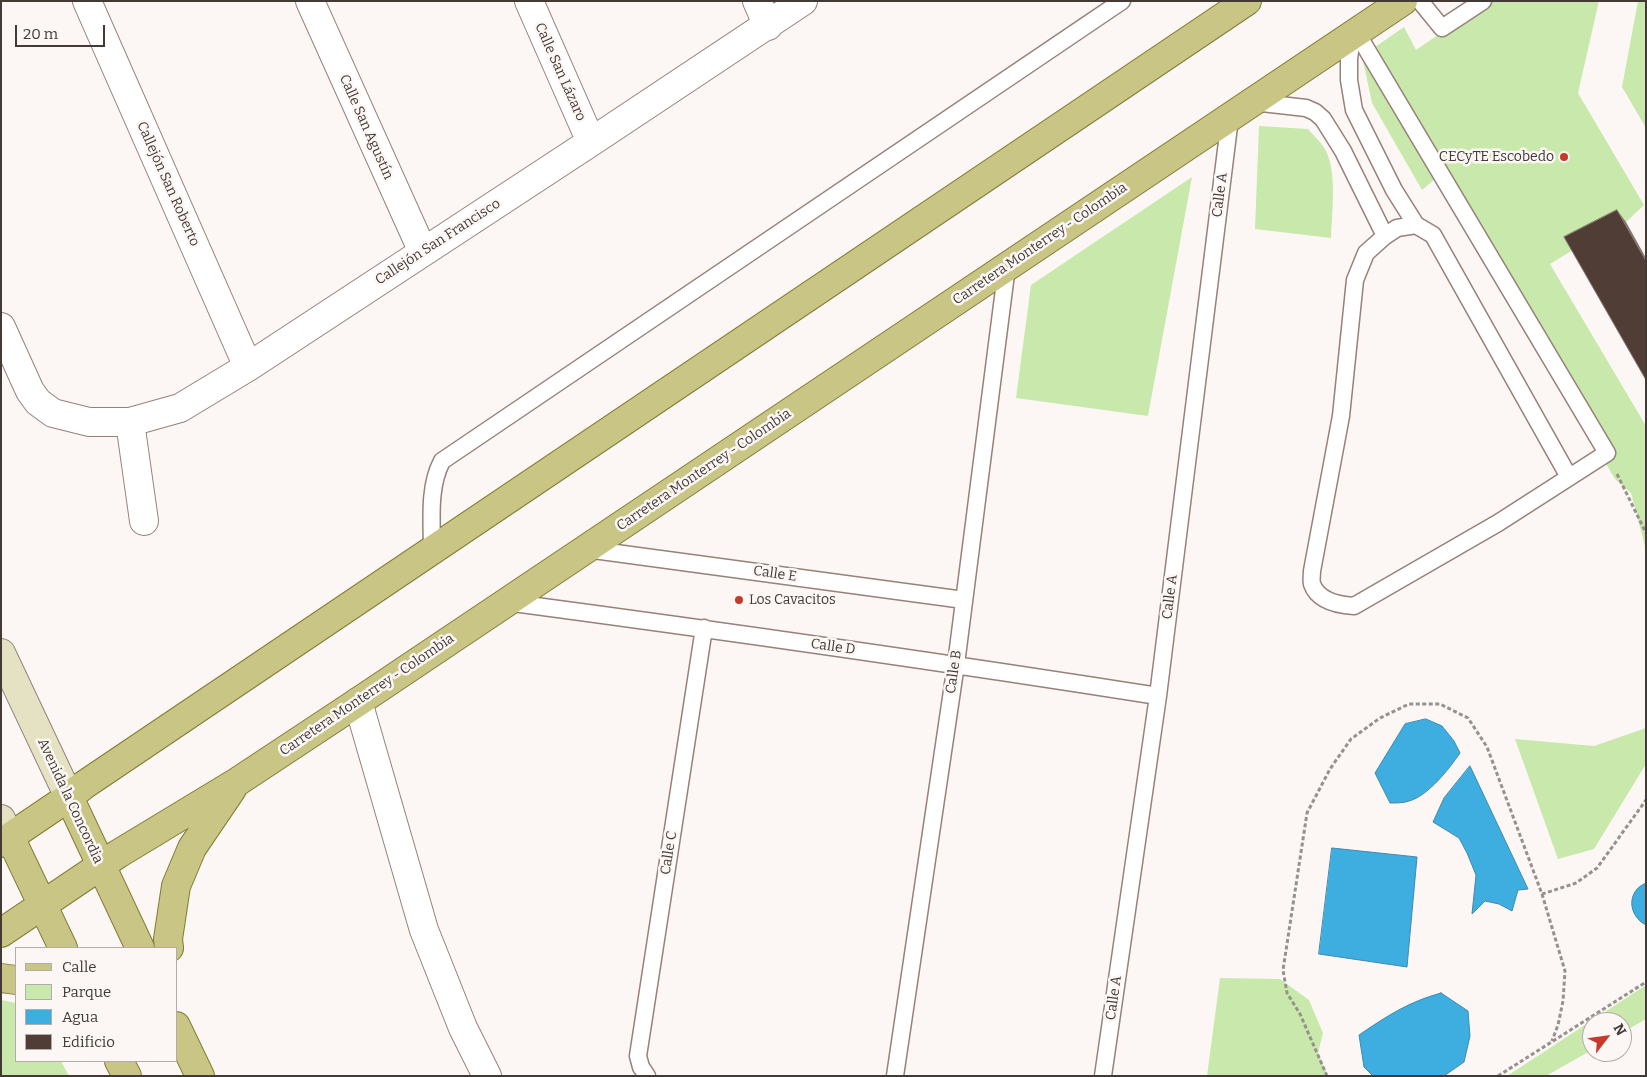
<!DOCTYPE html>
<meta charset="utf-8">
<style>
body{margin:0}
#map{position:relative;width:1647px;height:1077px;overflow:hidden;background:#fcf7f5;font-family:Bitter,serif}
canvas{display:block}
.frame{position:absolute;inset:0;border:2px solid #433a36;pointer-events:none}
.legend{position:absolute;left:15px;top:947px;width:162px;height:115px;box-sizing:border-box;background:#fcf7f5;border:1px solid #b2aba9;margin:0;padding:6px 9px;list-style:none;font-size:15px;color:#433a36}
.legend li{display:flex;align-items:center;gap:10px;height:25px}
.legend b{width:25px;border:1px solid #b2aba9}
.north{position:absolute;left:1582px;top:1012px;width:50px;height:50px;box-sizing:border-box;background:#fcf7f5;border:1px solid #b2aba9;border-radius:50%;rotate:60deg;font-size:14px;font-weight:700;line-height:20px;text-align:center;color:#433a36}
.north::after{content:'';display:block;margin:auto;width:18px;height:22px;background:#c73a2b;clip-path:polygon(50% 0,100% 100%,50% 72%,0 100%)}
.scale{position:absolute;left:15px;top:25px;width:90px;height:22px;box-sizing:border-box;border:2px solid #433a36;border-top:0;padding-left:6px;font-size:15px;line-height:18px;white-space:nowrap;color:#433a36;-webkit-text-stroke:4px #fcf7f5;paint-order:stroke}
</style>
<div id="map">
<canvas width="1647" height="1077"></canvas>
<div class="frame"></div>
<ul class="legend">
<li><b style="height:6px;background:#c9c585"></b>Calle</li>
<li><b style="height:14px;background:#c8e9ab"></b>Parque</li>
<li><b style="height:14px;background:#3eaddf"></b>Agua</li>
<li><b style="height:14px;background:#503e36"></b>Edificio</li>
</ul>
<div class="north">N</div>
<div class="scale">20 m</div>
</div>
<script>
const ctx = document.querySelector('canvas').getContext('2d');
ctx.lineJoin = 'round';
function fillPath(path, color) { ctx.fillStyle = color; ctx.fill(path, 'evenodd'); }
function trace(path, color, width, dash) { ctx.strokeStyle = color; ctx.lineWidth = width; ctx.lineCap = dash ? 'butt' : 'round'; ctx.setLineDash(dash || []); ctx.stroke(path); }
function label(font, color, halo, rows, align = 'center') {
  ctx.font = font + ' Bitter,serif'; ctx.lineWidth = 5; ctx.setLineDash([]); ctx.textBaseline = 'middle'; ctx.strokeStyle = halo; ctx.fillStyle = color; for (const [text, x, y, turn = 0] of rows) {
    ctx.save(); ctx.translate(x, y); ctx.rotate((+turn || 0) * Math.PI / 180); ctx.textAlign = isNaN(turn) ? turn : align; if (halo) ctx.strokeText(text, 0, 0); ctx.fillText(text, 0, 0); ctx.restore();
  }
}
fillPath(new Path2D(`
 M 1487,1 L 1599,1 L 1578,93 L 1644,205 L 1626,222 L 1573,250 L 1550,264 L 1646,426 L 1646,550 L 1631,493 L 1615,479 L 1436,178 L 1422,190 L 1372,103 L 1362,56 L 1404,27 L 1416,50 Z
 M 1638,1 L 1646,1 L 1646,128 L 1622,87 Z
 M 1259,126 L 1308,129 C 1314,136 1322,143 1326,151 C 1337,173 1332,213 1331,238 L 1255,229 Z
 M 1192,177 L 1148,416 L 1016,398 L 1031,285 Z
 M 1646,728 L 1646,764 L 1594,849 L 1558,859 L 1515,739 L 1594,746 Z
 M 1220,978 L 1280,979 L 1309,1000 L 1323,1033 L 1318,1053 L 1328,1076 L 1207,1076 Z
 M 1646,985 L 1646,1019 L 1622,1033 L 1622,1022 L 1592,1022 L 1592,1050 L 1546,1076 L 1507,1076 Z
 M 1,1000 L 16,1003 L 16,1061 L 61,1061 L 69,1076 L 1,1076 Z`), '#c8e9ab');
const water = new Path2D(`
 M 1426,719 L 1442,726 L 1454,741 L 1460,753 C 1449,769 1428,796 1409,801 C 1404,803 1396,803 1390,803 L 1375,773 L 1405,724 Z
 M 1470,766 L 1528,889 L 1518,890 L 1512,911 L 1499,904 L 1485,901 L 1472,914 L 1476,875 L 1467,853 L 1459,838 L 1433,822 L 1444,798 Z
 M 1332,848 L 1417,857 L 1407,967 L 1319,954 Z
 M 1646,883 L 1646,925 C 1628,916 1626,891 1646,883 Z
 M 1441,993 L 1468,1011 L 1470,1036 L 1464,1062 L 1444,1076 L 1373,1076 L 1364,1067 L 1359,1035 C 1387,1016 1408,1002 1441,993 Z`);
fillPath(water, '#3eaddf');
trace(water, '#408aac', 1);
const lane = new Path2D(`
 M 1420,1 L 1442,28 L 1483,1
 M 1357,33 L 1607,453 L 1498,523 L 1354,606 C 1338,605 1318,601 1312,584 C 1311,580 1312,575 1312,571 L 1341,416 L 1355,280 L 1366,253 L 1385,236 L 1397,228 L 1416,225 L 1433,235 L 1569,477
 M 1352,36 L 1349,59 L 1349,80 L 1354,110 L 1394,190 L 1416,225
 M 1253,102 L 1306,108 L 1315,112 L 1323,119 L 1343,151 L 1385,236
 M 586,549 L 964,600
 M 432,550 C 432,522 428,487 442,461 L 1122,1
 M 506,602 C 724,631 941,662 1158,696
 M 647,1076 L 641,1067 L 638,1056 L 704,628
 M 895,1076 L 956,664 L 1007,266
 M 1103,1076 L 1158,696 L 1230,118`);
const street = new Path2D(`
 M 87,1 L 248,367
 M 310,1 L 423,252
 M 529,1 L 591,142
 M 757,1 L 768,26
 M 1,327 L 30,391 L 38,402 L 53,413 L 89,422 L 130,422 L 180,408 L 248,367 L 591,142 L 803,1
 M 130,422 L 144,521
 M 358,702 L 424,930 L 463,1028 L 487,1076`);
const secondary = new Path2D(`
 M 1,653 L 69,797
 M 1,819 L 10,837`);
const primary = new Path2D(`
 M 69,797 L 140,948
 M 10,837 L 63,948
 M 1,843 L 69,797 L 84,785 L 1247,1
 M 1,933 L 118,854 L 237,782 L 358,702 L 1403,1
 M 169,948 L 168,939 L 176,886 L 192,848 L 232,789
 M 1,978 L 16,980
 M 176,1026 L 200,1076
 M 119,1061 L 127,1076`);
trace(lane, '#978179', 19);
trace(street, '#978179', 30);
trace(secondary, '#978179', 30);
trace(primary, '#837c34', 30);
trace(new Path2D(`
 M 1617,474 L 1646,533
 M 1542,894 L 1565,971 L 1563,1001 L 1558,1025 L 1552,1041
 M 1327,1076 L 1300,1014 L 1287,993 L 1283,970 L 1307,813 L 1330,769 L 1351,739 L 1380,718 L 1409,704 L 1440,704 L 1468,718 L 1487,747 L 1542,894 L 1576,883 L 1597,868 L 1646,800
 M 1498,1076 L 1646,982`), '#97908d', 3, [4, 2.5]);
trace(lane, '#fff', 16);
trace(street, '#fff', 28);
trace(secondary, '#e4e2c2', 28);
trace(primary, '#c9c585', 28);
fillPath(new Path2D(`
 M 1617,210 L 1626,222 L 1646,258 L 1646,261 Z`), '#84766f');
const building = new Path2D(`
 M 1617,210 L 1646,261 L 1646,380 L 1564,237 Z`);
fillPath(building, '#503e36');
trace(building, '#84766f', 1);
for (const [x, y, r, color] of [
 [1564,157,5,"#c73a2b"],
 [739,600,5,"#c73a2b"]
]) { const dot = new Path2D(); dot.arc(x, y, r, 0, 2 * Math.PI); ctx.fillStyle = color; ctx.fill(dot); trace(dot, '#fcf7f5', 2); }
label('14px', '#433a36', '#fcf7f5', [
 ["Calle San Lázaro",560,72,66],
 ["Calle San Agustín",366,127,66],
 ["Callejón San Roberto",168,184,66],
 ["Calle A",1220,195,-83],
 ["Callejón San Francisco",438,242,-33],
 ["Carretera Monterrey - Colombia",1040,244,-34],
 ["Carretera Monterrey - Colombia",704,470,-34],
 ["Calle E",775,574,8],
 ["Calle A",1170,597,-83],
 ["Calle D",833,647,8],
 ["Calle B",954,672,-82],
 ["Carretera Monterrey - Colombia",367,695,-34],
 ["Avenida la Concordia",70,801,65],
 ["Calle C",669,853,-81],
 ["Calle A",1114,998,-82]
]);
label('14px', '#433a36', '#fcf7f5', [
 ["CECyTE Escobedo",1554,157],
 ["Los Cavacitos",749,600,"left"]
], 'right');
</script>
